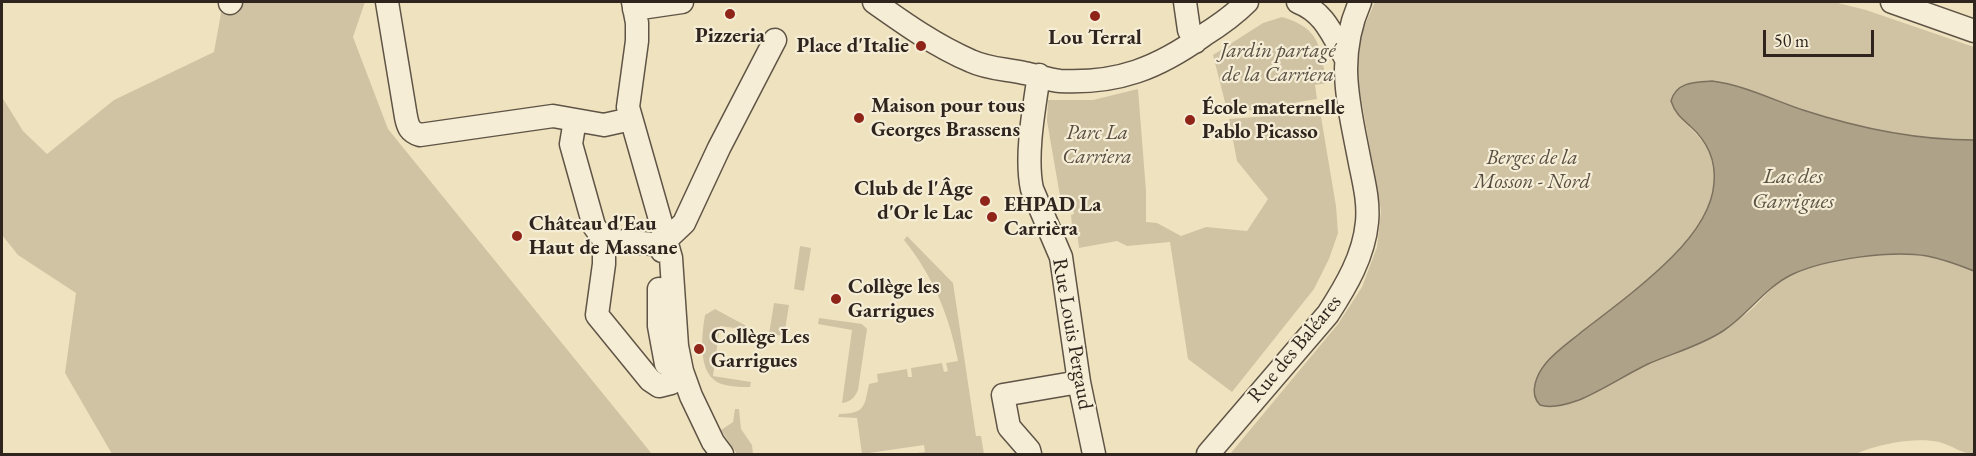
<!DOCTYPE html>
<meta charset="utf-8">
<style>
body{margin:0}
#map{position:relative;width:1976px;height:456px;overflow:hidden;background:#efe3bf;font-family:"EB Garamond",serif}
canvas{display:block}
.frame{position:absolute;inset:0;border:3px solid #30251e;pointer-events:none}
.scale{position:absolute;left:1763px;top:30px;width:111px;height:27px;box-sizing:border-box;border:3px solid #30251e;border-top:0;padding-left:8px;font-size:18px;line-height:21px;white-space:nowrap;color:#30251e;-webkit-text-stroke:4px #f5edd5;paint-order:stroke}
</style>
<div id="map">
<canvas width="1976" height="456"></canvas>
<div class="frame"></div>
<div class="scale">50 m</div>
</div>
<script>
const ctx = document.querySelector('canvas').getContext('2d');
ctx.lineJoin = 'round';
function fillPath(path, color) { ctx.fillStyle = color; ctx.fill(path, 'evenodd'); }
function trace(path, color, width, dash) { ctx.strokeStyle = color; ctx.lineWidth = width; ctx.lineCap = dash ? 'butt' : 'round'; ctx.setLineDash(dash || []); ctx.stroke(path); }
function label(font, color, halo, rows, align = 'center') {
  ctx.font = font + ' "EB Garamond",serif'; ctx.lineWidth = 4.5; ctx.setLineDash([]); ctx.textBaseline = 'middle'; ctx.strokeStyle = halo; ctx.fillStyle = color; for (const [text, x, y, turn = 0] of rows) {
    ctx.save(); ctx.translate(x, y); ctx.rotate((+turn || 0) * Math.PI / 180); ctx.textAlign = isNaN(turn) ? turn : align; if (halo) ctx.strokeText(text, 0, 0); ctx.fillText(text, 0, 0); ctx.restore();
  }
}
fillPath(new Path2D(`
 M 223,2 L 365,2 L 353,37 L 388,129 L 652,454 L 112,454 L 65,373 L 76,293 L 18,255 L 2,235 L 2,97 L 23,131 L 47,154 L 114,100 L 214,52 Z
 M 1375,2 L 1834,2 L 1866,10 L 1974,47 L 1974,140 C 1917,140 1859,128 1804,110 C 1774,101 1744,84 1712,82 C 1696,80 1676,83 1671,101 C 1679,127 1706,131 1713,165 C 1726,231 1632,292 1587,328 C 1567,343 1546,357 1536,380 L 1554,406 C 1580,402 1600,387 1624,375 C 1665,356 1705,340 1743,316 C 1758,306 1768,289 1784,279 C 1819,258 1886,250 1926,256 C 1943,258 1959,265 1974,271 L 1974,454 C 1961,454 1952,445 1939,442 C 1915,437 1878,444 1856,454 L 1230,454 L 1338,324 L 1362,287 L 1377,247 L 1381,211 L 1356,70 L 1359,38 Z
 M 1282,17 C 1322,29 1319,47 1327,83 L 1315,85 L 1317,99 L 1228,114 L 1213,55 L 1263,23 Z
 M 1138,89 L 1146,191 L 1146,222 L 1157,223 L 1181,236 L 1206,227 L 1247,231 L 1268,199 L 1237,161 L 1229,119 L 1292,114 L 1319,105 L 1336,206 L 1338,233 L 1329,259 L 1314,289 L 1232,392 L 1188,359 L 1170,242 L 1127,246 L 1117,241 L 1079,248 L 1076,225 L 1072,225 L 1071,215 L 1074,214 L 1072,202 L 1060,196 L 1047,121 L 1048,100 L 1093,100 Z
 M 907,236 L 953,283 L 976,436 L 981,436 L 984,454 L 907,454 L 925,452 L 924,445 L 862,454 L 857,418 L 838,417 L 839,414 C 865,413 864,408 869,384 L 878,382 L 877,374 L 907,369 L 908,377 L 912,377 L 911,368 L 942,363 L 944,372 L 948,371 L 946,363 L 958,361 C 949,315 933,276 904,240 Z
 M 800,246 L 811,248 L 804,291 L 794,289 Z
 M 774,303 L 789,305 L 784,336 L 769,334 Z
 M 715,309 L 750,328 L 749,330 L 720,326 L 713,376 L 751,382 L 750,387 C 739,387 721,387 713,379 C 698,365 702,333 705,315 Z
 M 819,318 L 862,324 L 867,329 L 858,390 C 855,397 851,402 842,403 L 852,330 L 818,324 Z
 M 735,409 L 739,409 L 741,429 L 752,445 L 753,454 L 737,454 L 721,430 L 733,422 Z`), '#cfc3a4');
const water = new Path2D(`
 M 1712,81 C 1744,85 1773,100 1803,110 C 1858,128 1917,140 1974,140 L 1974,271 C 1959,265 1943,259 1927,256 C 1891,250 1826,259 1793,274 C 1765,287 1748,315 1723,331 C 1700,346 1673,353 1648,364 C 1625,375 1603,390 1579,400 C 1568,404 1552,409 1540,405 C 1528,393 1537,374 1546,363 C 1557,350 1571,341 1584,330 C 1614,307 1645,284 1672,257 C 1692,237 1712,212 1714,183 C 1716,161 1707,141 1690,126 C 1681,118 1675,113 1671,101 C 1676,82 1695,82 1712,81 Z`);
fillPath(water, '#aea288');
trace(water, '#7c705e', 1.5);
const minor = new Path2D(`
 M 387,2 L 406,117 C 408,127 410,132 420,135 L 553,116 L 604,125 L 631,119
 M 633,2 L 637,23 L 637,41 L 628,107 L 671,258 L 677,346 L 682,371 L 691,396 L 713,442 L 722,454
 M 874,2 C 905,24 936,46 971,61 C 988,69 1006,69 1024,73 C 1036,75 1048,80 1060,81 C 1118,84 1158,68 1204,35 C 1220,25 1234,15 1247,2
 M 1185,2 L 1189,30 L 1195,42
 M 1298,2 C 1324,12 1332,34 1345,57
 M 1892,2 L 1974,31
 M 230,3 L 231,2
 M 634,9 L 682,2
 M 1039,75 C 1034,108 1025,157 1032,189 L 1061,257 L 1079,382 L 1094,454
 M 575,120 L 571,144 L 594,226 L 604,240 L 604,264 L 597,315 L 650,380 L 659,386 L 671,383
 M 604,240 L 654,244 L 666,240
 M 662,251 L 666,240 L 684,223 L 719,148 L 775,40
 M 659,289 L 659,326 L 666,364
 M 1030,454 L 1029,450 L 1009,427 L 1003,395 L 1079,382
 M 1208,454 L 1328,314 C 1346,286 1364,256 1367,222 C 1369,202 1364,183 1360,163 C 1349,105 1335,59 1360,2`);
trace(minor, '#605446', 25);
trace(minor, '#f5edd5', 22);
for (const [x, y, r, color] of [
 [730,14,6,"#8f2418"],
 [1095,16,6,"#8f2418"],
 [921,46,6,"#8f2418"],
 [859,118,6,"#8f2418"],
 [1190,120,6,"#8f2418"],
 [985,201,6,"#8f2418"],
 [992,217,6,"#8f2418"],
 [517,236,6,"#8f2418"],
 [836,299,6,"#8f2418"],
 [699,349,6,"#8f2418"]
]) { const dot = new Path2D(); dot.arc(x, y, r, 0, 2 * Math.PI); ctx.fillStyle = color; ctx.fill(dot); trace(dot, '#f5edd5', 2); }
label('bold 21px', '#30251e', '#f5edd5', [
 ["Pizzeria",730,36,"center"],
 ["Lou Terral",1095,38,"center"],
 ["Place d'Italie",909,46,"right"],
 ["Maison pour tous",871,106],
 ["Georges Brassens",871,130],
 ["École maternelle",1202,108],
 ["Pablo Picasso",1202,132],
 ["Club de l'Âge",973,189,"right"],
 ["d'Or le Lac",973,213,"right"],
 ["EHPAD La",1004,205],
 ["Carrièra",1004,229],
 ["Château d'Eau",529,224],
 ["Haut de Massane",529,248],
 ["Collège les",848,287],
 ["Garrigues",848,311],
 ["Collège Les",711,337],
 ["Garrigues",711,361]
], 'left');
label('italic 21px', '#584c40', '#f5edd5', [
 ["Jardin partagé",1278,51],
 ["de la Carriera",1278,75],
 ["Parc La",1097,133],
 ["Carriera",1097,157],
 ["Berges de la",1532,158],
 ["Mosson - Nord",1532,182]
]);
label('21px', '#30251e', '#f5edd5', [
 ["Rue Louis Pergaud",1072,334,80],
 ["Rue des Baléares",1295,349,-50]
]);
label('italic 22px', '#5c5143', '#f5edd5', [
 ["Lac des",1793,177],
 ["Garrigues",1793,202]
]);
</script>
